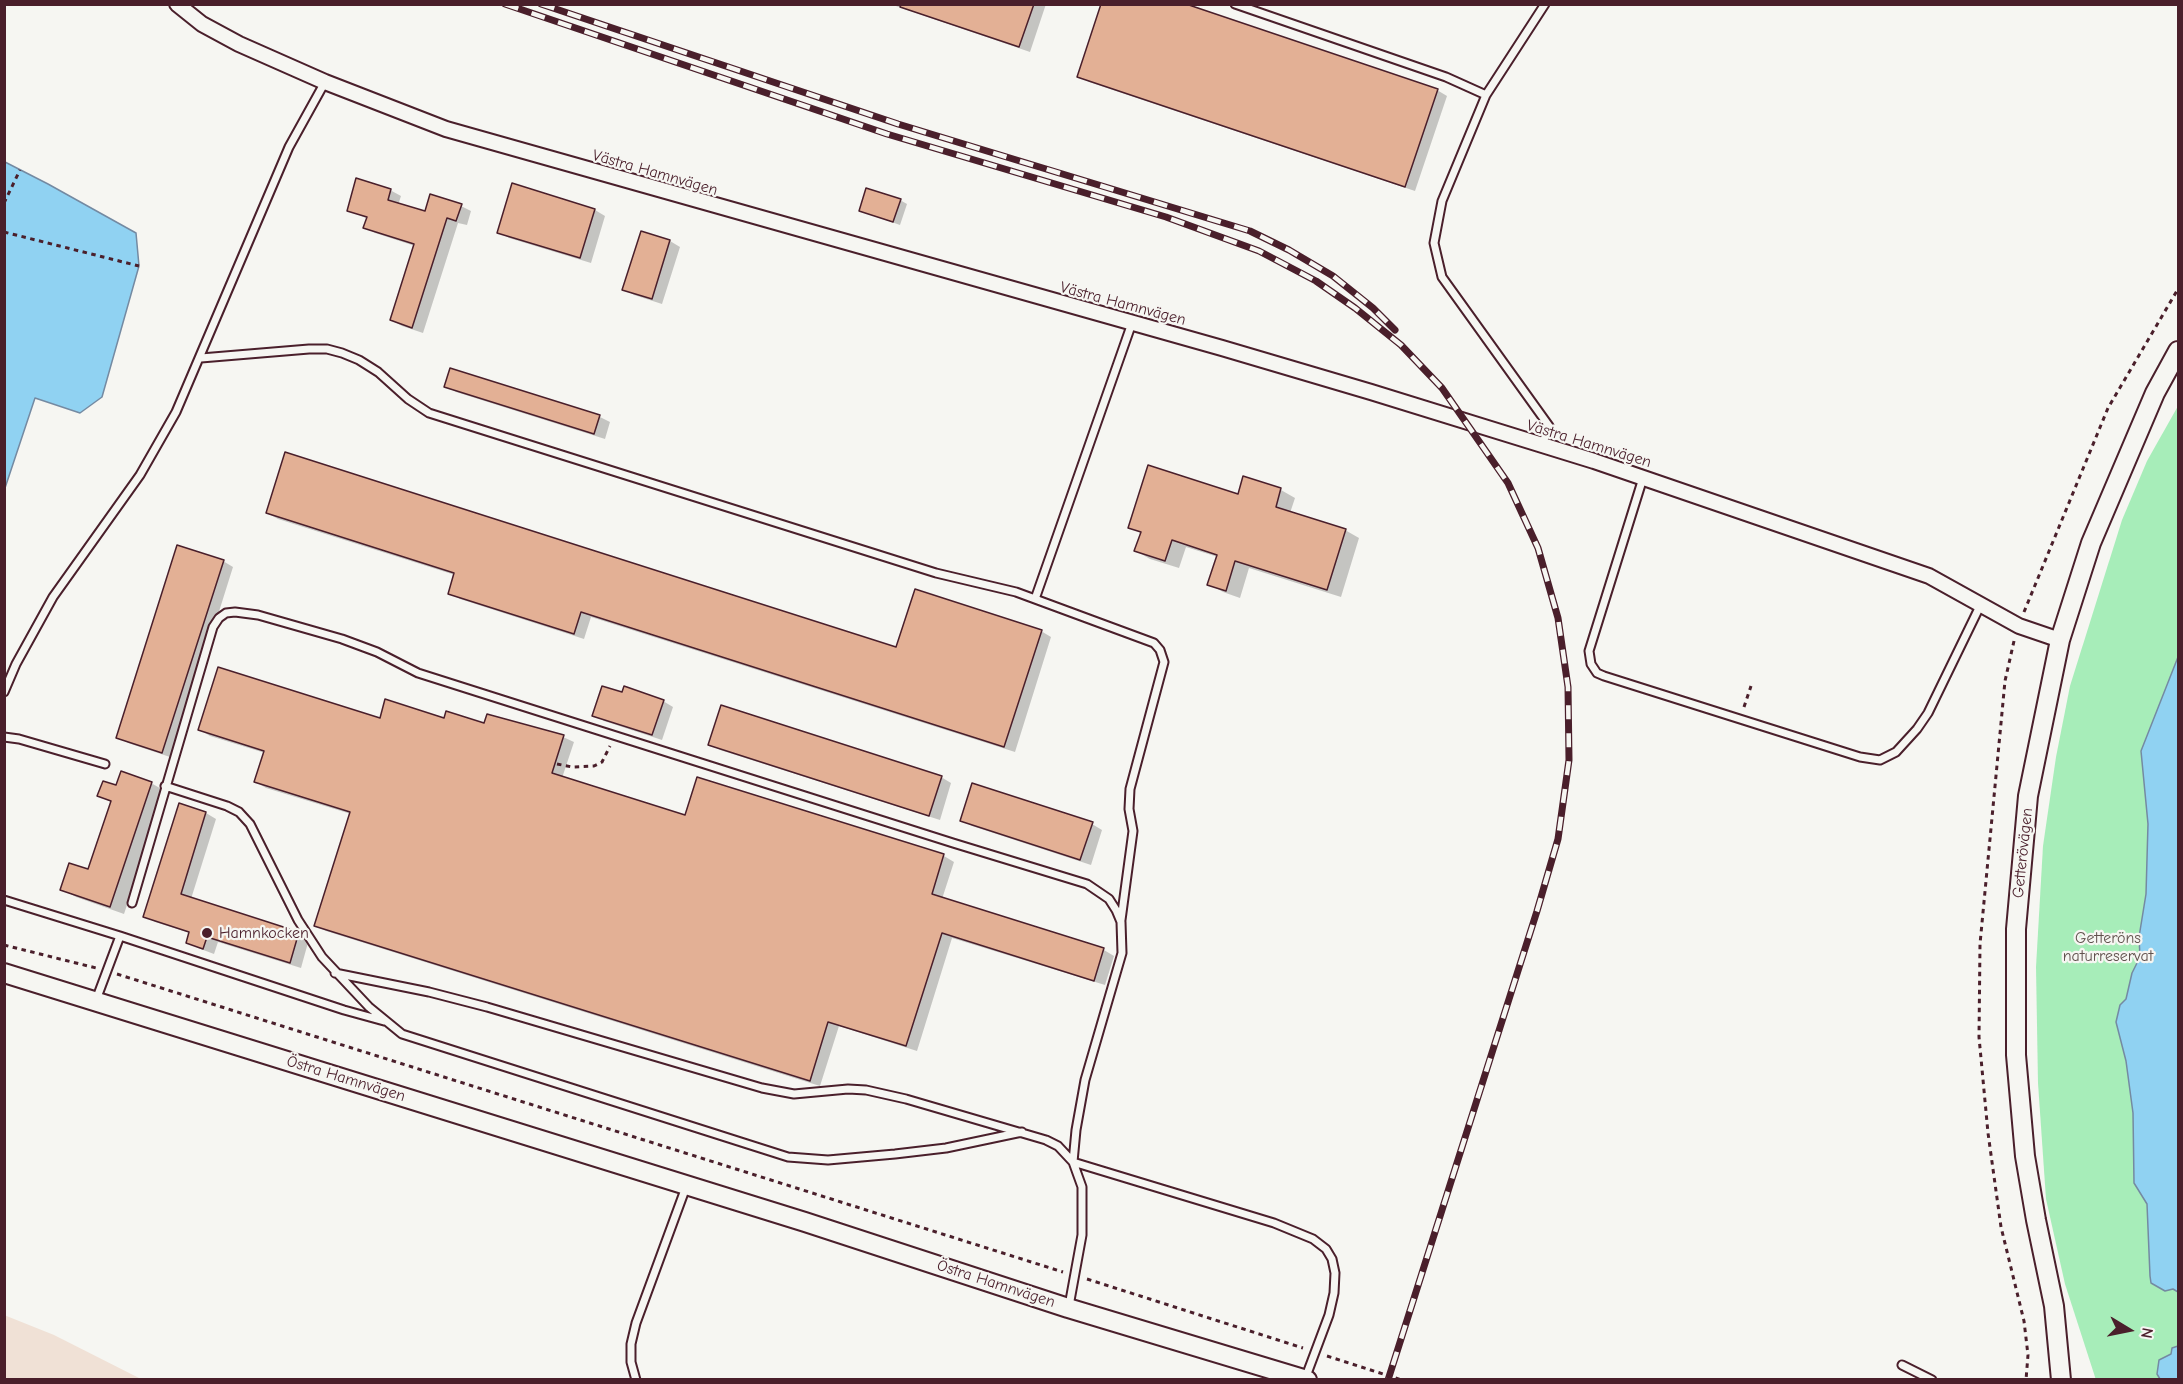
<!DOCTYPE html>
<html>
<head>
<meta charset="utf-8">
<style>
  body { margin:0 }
  #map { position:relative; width:2183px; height:1384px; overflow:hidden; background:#f6f6f2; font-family:"Comic Neue",sans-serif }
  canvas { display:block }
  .frame { position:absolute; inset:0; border:6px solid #4a1f2b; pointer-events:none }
  .north { position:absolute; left:2099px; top:1300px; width:60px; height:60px; -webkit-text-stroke:4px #f6f6f2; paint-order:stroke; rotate:100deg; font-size:16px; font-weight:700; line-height:24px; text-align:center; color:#4a1f2b }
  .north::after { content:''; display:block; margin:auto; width:21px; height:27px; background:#4a1f2b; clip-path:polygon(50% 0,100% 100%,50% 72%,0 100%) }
</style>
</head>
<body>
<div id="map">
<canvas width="2183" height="1384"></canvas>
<div class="frame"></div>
<div class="north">N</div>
</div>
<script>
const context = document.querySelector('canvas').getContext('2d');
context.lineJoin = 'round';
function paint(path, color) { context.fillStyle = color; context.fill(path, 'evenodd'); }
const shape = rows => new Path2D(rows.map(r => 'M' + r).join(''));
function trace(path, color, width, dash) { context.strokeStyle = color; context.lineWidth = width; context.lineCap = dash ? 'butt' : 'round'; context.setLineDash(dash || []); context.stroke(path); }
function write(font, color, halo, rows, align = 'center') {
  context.font = font + ' "Comic Neue",sans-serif'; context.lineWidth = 4.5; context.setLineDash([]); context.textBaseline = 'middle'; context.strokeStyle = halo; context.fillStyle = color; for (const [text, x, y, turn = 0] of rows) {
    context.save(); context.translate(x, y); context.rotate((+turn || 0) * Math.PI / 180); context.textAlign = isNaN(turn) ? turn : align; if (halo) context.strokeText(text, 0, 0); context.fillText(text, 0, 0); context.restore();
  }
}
paint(shape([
  [4,1315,54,1335,141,1379,5,1379]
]), '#f0e1d6');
paint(shape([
  [2178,406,2178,1379,2096,1380,2065,1284,2046,1199,2038,1083,2036,967,2043,846,2056,757,2070,686,2122,520,2147,461]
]), '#a7edb9');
const water = shape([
  [5,162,48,184,136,233,139,266,102,397,80,413,35,398,5,488,5,162],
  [2178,657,2178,1292,2173,1289,2165,1291,2151,1283,2150,1276,2147,1204,2134,1183,2133,1113,2126,1061,2116,1022,2120,1005,2126,999,2132,973,2140,957,2139,937,2146,894,2148,824,2141,751,2178,657],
  [2178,1346,2178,1379,2160,1379,2157,1374,2159,1360,2171,1354,2172,1348,2178,1346]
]);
paint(water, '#90d2f2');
trace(water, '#748aa2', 1.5);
paint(shape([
  [890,4,1046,4,1030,52],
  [1079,76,1437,90,1447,96,1415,191,1089,82],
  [513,185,595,210,605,216,591,263,509,238,499,232],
  [390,190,401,196,398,205,426,213,461,206,471,211,467,225,458,223,423,333,402,326,391,320,415,246,375,233,365,227,368,219,348,210],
  [900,200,907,204,900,225,860,211],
  [670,241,680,247,662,304,634,295,624,289],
  [451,369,600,417,610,422,605,439,456,392,446,386],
  [1244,478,1281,490,1295,498,1290,513,1345,530,1359,538,1341,597,1249,568,1240,598,1223,592,1209,584,1218,557,1186,547,1179,568,1150,559,1136,551,1142,534,1130,527,1239,496],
  [267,513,897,649,1041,631,1051,637,1015,752,591,617,584,639,460,599,449,593,455,575,278,519],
  [223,561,233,567,173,758,128,743,118,737],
  [623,694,663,701,673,707,662,740,604,721,594,715],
  [381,719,445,720,563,737,574,742,562,778,686,817,698,779,944,856,954,862,942,899,1104,950,1114,956,1105,985,952,938,917,1051,839,1026,820,1086,326,931,316,926,351,814,266,788,256,782,265,753,210,736,200,730],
  [710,744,941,777,951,783,940,820,720,750],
  [151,783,165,791,124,914,76,897,62,889,89,871,112,803,99,795,117,787],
  [180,805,206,813,216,819,191,899,298,933,309,939,301,968,218,942,214,954,198,948,188,942,190,933,155,922,145,916],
  [962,820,1092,824,1102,830,1091,865,972,826]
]), '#0003');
const building = shape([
  [901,4,1034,4,1019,47,900,7,901,4],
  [1101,4,1186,4,1438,89,1405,187,1077,77,1101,4],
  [356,178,391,189,388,200,425,211,430,194,462,204,456,221,447,218,412,328,390,320,414,244,363,228,367,217,347,211,356,178],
  [512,183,595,209,580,258,497,233,512,183],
  [866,188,901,199,893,222,859,211,866,188],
  [641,231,670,240,652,299,622,290,641,231],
  [450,368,600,415,594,434,444,387,450,368],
  [285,452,896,647,915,589,1042,630,1004,747,581,612,574,634,448,594,454,573,266,513,285,452],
  [1148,465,1238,494,1243,476,1281,488,1276,507,1346,529,1327,590,1235,561,1226,591,1207,585,1217,555,1172,540,1165,561,1134,551,1141,532,1128,528,1148,465],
  [177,545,224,560,162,753,116,738,177,545],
  [218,667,380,718,385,699,444,718,446,711,484,723,487,714,564,735,552,773,685,815,697,777,944,854,932,894,1104,948,1094,981,942,933,906,1046,828,1022,810,1081,314,926,350,812,254,782,264,751,198,730,218,667],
  [602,686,622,692,624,686,664,700,652,735,592,716,602,686],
  [721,705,942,776,929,816,708,745,721,705],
  [121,771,152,782,110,907,60,890,69,863,88,869,111,801,97,796,103,781,116,785,121,771],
  [972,783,1093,822,1080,860,960,821,972,783],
  [179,803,206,812,181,894,299,932,290,963,207,937,203,949,186,943,189,932,143,917,179,803]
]);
paint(building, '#e3b095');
trace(building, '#4a1f2b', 1.5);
const service = shape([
  [1235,4,1446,77,1486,95],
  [201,358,309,349,327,349,342,353,359,360,378,372,408,399,429,413,936,573,1016,592,1154,643,1160,650,1164,662,1130,789,1129,809,1133,831,1121,920],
  [1542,445,1549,426,1442,277,1434,243,1442,201,1486,95,1545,4],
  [1643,478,1589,651,1591,664,1597,673,1604,676,1860,757,1880,760,1896,752,1917,729,1928,713,1981,604],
  [1035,599,1132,323],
  [4,692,16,664,53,597,140,475,176,412,289,147,325,82],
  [4,737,19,739,105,764],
  [165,786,227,806,239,812,250,824,298,920,322,957,369,1007,402,1034,788,1157,828,1160,895,1154,946,1148,1022,1132],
  [4,900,120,936],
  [132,903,213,627,219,618,226,613,235,612,258,615,342,639,377,652,418,673,953,843,1087,884,1109,899,1116,910,1121,922,1122,953,1085,1080,1076,1130,1073,1162,1274,1223,1313,1239,1326,1249,1332,1259,1335,1273,1334,1293,1329,1315,1305,1379],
  [335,973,429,992,487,1007,762,1088,794,1094,848,1089,866,1090,906,1099,1046,1140,1058,1146,1073,1162,1082,1187,1082,1235,1069,1306],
  [96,1000,120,936,344,1010,384,1021],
  [1902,1365,1932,1380],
  [636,1380,631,1362,631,1344,636,1323,686,1187]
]);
const minor = shape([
  [177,4,202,24,239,44,325,82,446,129,1222,348,1371,392,1594,461,1929,576,2019,626,2060,640]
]);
const tertiary = shape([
  [4,973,805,1222,1068,1308,1307,1380],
  [2061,1380,2054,1306,2036,1220,2025,1156,2016,1055,2016,929,2028,796,2060,640,2091,543,2155,393,2178,351]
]);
trace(service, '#4a1f2b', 11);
trace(minor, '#4a1f2b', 18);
trace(tertiary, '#4a1f2b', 22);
trace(shape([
  [4,203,20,170],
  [4,232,139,266],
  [2024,612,2108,408,2178,289],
  [2014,641,2005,681,1980,944,1979,1037,1988,1133,2001,1227,2024,1321,2028,1355,2026,1380],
  [1744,707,1751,686],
  [557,764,572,767,594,766,602,762,610,746],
  [4,945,96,968],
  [117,974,1063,1272],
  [1087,1279,1303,1348],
  [1327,1356,1402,1380]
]), '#4a1f2b', 3, [4.5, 4.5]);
trace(service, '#f6f6f2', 7);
trace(minor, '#f6f6f2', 14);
trace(tertiary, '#f6f6f2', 18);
const rail = shape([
  [505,4,887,134,1166,217,1259,251,1316,281,1355,308,1401,345,1442,388,1508,483,1538,548,1558,618,1568,687,1569,760,1558,839,1537,911,1388,1380],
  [541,4,898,124,1250,231,1289,250,1333,276,1373,308,1395,330]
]);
trace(rail, '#4a1f2b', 7);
trace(rail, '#f6f6f2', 4.5, [14]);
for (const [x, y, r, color] of [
  [207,933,6,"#4a1f2b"]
]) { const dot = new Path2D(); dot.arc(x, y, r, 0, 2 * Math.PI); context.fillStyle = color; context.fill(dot); trace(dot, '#f6f6f2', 2); }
write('16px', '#4a1f2b', '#f6f6f2', [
  ["Västra Hamnvägen",655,173,16],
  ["Västra Hamnvägen",1123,304,15],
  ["Västra Hamnvägen",1589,444,17],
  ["Getterövägen",2023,853,-84],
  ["Östra Hamnvägen",346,1079,17],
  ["Östra Hamnvägen",996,1284,18]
]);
write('16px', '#4a1f2b', '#f6f6f2', [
  ["Hamnkocken",219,933]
], 'left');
write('16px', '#61524e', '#f6f6f2', [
  ["Getteröns",2108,938],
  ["naturreservat",2108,956]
]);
</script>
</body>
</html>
